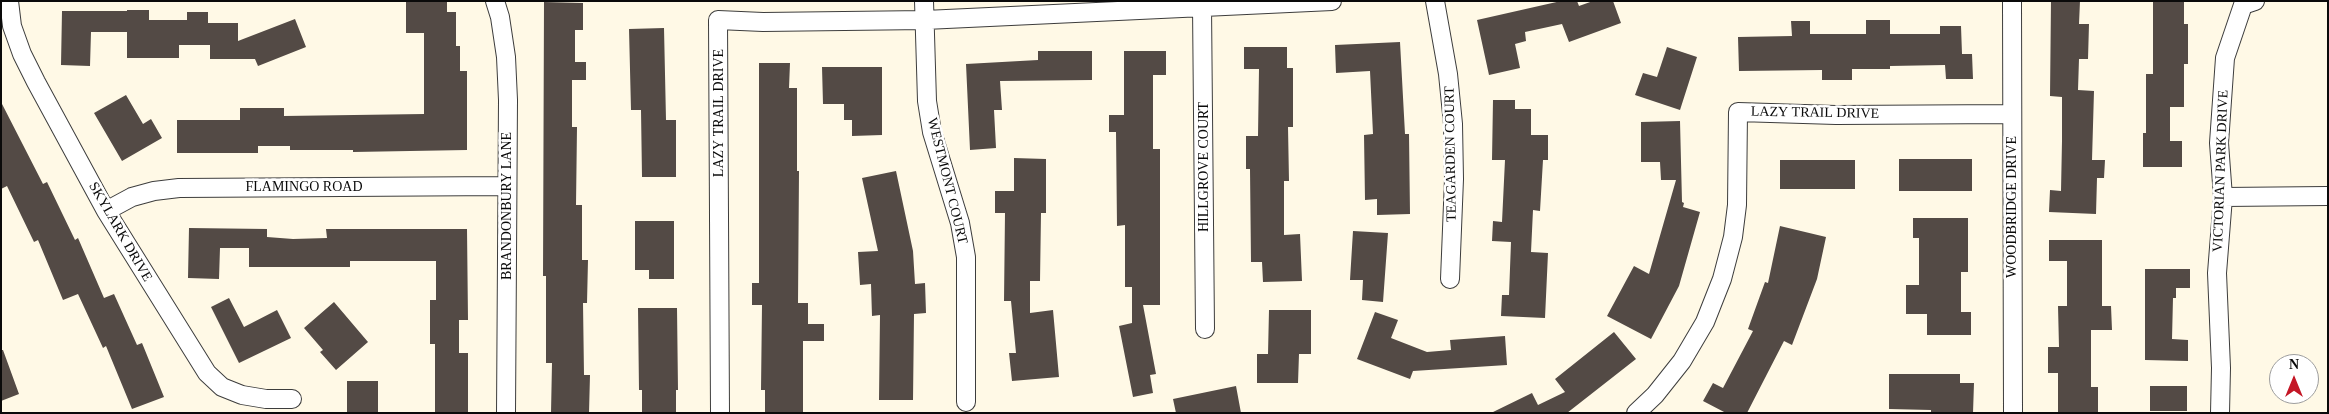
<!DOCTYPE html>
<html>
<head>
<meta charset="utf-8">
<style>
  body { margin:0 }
  #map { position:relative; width:2329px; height:414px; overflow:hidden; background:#fff9e6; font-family:"Times New Roman",serif }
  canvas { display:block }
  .frame { position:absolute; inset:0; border:2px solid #0a0a0a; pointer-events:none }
  .north { position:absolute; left:2269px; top:354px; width:50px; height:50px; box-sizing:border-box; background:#fff; border:1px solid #9d9d9d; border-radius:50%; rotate:0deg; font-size:14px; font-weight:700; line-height:20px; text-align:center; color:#0a0a0a }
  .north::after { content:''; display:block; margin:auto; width:18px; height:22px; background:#c41726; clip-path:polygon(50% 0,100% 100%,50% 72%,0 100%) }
</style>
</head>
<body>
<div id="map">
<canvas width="2329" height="414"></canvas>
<div class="frame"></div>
<div class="north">N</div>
</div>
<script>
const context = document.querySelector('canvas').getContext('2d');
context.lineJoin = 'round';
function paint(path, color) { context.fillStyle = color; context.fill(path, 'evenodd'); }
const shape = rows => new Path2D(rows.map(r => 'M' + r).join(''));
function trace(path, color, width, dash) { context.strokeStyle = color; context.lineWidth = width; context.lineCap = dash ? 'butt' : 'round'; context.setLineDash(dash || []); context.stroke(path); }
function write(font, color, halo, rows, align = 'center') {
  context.font = font + ' "Times New Roman",serif'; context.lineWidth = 5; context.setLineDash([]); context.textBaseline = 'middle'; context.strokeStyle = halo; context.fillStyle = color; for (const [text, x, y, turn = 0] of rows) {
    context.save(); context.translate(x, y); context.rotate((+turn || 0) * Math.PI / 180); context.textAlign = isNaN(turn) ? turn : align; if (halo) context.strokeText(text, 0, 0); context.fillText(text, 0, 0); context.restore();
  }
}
paint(shape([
  [406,1,447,1,447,12,456,12,456,46,460,46,460,71,467,71,467,150,353,152,353,150,290,150,290,146,258,146,258,153,177,153,177,120,240,120,240,108,284,108,284,116,424,114,424,33,406,33],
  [1561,1,1577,1,1579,6,1593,1,1613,1,1621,23,1569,42,1562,24,1525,32,1526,41,1515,44,1520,68,1489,75,1477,20],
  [2051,1,2080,1,2079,24,2089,24,2088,59,2079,59,2078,90,2094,91,2092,160,2105,160,2104,178,2097,178,2096,214,2049,212,2050,190,2061,191,2062,141,2062,97,2050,96],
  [2153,1,2184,1,2184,24,2188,24,2188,64,2184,64,2184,107,2170,107,2170,141,2182,141,2182,167,2143,167,2143,133,2146,133,2146,74,2153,74],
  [544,2,583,3,583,30,575,30,575,62,586,62,586,80,572,80,572,127,577,127,576,205,582,205,582,260,588,260,587,303,583,303,584,375,590,375,589,413,551,413,552,363,546,363,546,276,543,276],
  [127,10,149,10,149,20,187,20,187,12,208,12,208,23,238,23,238,41,295,19,306,47,258,66,255,59,210,59,210,45,179,45,179,58,127,58,127,32,91,32,90,66,61,65,62,11,127,11],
  [1866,20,1890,20,1890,34,1940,34,1940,26,1961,26,1962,54,1972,54,1973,79,1946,79,1945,65,1890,66,1890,69,1852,69,1852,80,1822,80,1822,70,1739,71,1738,37,1792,36,1791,21,1810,21,1810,34,1866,34],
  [664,28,666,120,676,120,676,177,642,177,641,110,631,110,629,29],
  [1400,42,1405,134,1409,134,1410,214,1377,215,1377,199,1365,200,1364,135,1373,134,1370,71,1336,73,1335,45],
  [1244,47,1287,47,1287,68,1293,68,1293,127,1288,127,1289,181,1284,181,1284,235,1300,234,1302,281,1263,282,1262,262,1251,262,1250,169,1246,169,1246,136,1258,136,1259,69,1244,69],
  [1667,47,1697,57,1680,110,1635,95,1643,73,1657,77],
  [1038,51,1092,51,1092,80,1000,81,1002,110,994,110,996,148,970,150,966,64,1038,60],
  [1124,51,1166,51,1166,75,1153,75,1153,149,1160,149,1160,305,1143,305,1156,374,1150,375,1153,393,1133,397,1119,326,1132,323,1132,287,1125,287,1125,225,1117,226,1116,132,1109,132,1109,115,1124,115],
  [759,63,790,63,789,88,797,88,797,171,799,171,798,303,808,303,808,324,824,324,824,341,803,341,803,413,765,413,765,390,761,390,762,305,752,305,752,283,759,283],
  [822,67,882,67,882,135,852,136,852,120,844,120,844,104,823,104],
  [126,95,143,124,151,119,162,138,122,161,94,113],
  [1493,100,1515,100,1515,109,1531,109,1531,135,1548,135,1548,160,1543,160,1540,211,1533,210,1531,252,1548,253,1545,318,1501,316,1502,295,1509,295,1511,242,1492,241,1493,221,1502,222,1505,160,1492,160],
  [1,102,43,184,47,182,75,240,78,238,104,298,114,294,137,345,142,343,164,397,132,409,106,346,103,348,78,294,63,300,38,240,34,242,7,186,1,189],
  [1680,121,1682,202,1684,203,1683,207,1700,212,1679,286,1651,339,1607,316,1634,266,1649,274,1676,180,1661,180,1660,162,1641,162,1641,122],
  [1014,158,1046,159,1046,213,1041,213,1040,281,1030,281,1030,313,1053,310,1059,377,1012,381,1009,353,1016,353,1011,301,1004,301,1005,213,995,213,995,191,1014,191],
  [1899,159,1972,159,1972,191,1899,191],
  [1780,160,1855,160,1855,189,1780,189],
  [896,171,913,251,915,284,925,283,926,313,914,314,913,400,879,400,880,315,872,316,871,284,860,285,858,252,878,251,862,178],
  [1913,218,1968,218,1968,272,1961,272,1961,312,1971,312,1971,335,1927,335,1927,314,1906,314,1906,285,1919,285,1919,238,1913,238],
  [635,221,674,221,674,279,649,279,649,270,635,270],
  [1780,226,1826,237,1817,279,1792,345,1784,341,1747,413,1726,413,1703,401,1713,383,1723,388,1753,331,1748,329,1765,282,1768,283],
  [189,228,267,229,267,237,293,239,327,238,326,229,467,229,468,320,459,320,459,353,468,353,468,413,435,413,435,344,430,344,430,300,436,300,436,261,350,261,350,267,249,267,249,248,220,248,219,279,188,278],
  [1353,231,1388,233,1383,302,1362,300,1363,280,1350,280],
  [2049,240,2102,240,2102,306,2111,306,2112,330,2091,330,2091,387,2098,387,2098,413,2058,413,2058,373,2048,373,2048,347,2059,347,2058,306,2067,306,2067,261,2049,261],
  [2145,269,2190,269,2190,288,2176,288,2176,298,2173,298,2172,339,2188,340,2188,361,2145,360],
  [229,298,244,327,277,310,291,338,239,363,211,307],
  [334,302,368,342,336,370,320,352,323,350,304,328],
  [638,308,677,308,678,390,676,390,676,413,642,413,642,390,639,390],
  [1269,310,1311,310,1311,354,1299,354,1298,383,1257,383,1257,354,1268,354],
  [1375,312,1398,320,1391,338,1427,352,1451,350,1450,340,1505,336,1507,365,1413,371,1410,379,1357,359],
  [1614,332,1636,359,1567,413,1491,413,1532,393,1538,405,1565,392,1555,379],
  [1,350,3,350,19,394,1,401],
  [1889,374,1960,374,1960,383,1974,383,1973,413,1931,413,1931,410,1889,409],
  [347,381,378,381,378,413,347,413],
  [1236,386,1241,413,1176,413,1173,399],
  [2150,386,2187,386,2187,411,2150,411]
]), '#534a45');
const minor = shape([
  [9,1,12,26,22,54,36,82,106,211,207,373,222,387,242,395,266,399,292,399],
  [495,1,500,17,506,57,508,100,506,413],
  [924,1,927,101,932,132,960,223,966,257,966,402],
  [1435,1,1448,74,1453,124,1454,179,1450,279],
  [2012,1,2013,413],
  [1202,6,1205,329],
  [2223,197,2328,196],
  [106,211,132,197,154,191,179,188,506,186],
  [720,413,718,20,763,22,925,20,1332,1],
  [1636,413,1655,395,1682,361,1705,322,1722,279,1733,237,1737,205,1738,112,1836,115,2011,114],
  [2220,413,2221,368,2217,273,2223,197,2219,143,2225,58,2243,5,2255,1]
]);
trace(minor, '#3d3d3d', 20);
trace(minor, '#fff', 18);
write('14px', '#0a0a0a', '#fff', [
  ["LAZY TRAIL DRIVE",719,113,-90],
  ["LAZY TRAIL DRIVE",1815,113,1],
  ["TEAGARDEN COURT",1451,154,-91],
  ["HILLGROVE COURT",1204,167,-90],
  ["VICTORIAN PARK DRIVE",2221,171,-88],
  ["WESTMONT COURT",947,181,76],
  ["FLAMINGO ROAD",304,187],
  ["BRANDONBURY LANE",507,206,-90],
  ["WOODBRIDGE DRIVE",2012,207,-90],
  ["SKYLARK DRIVE",120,232,60]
]);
</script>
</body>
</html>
